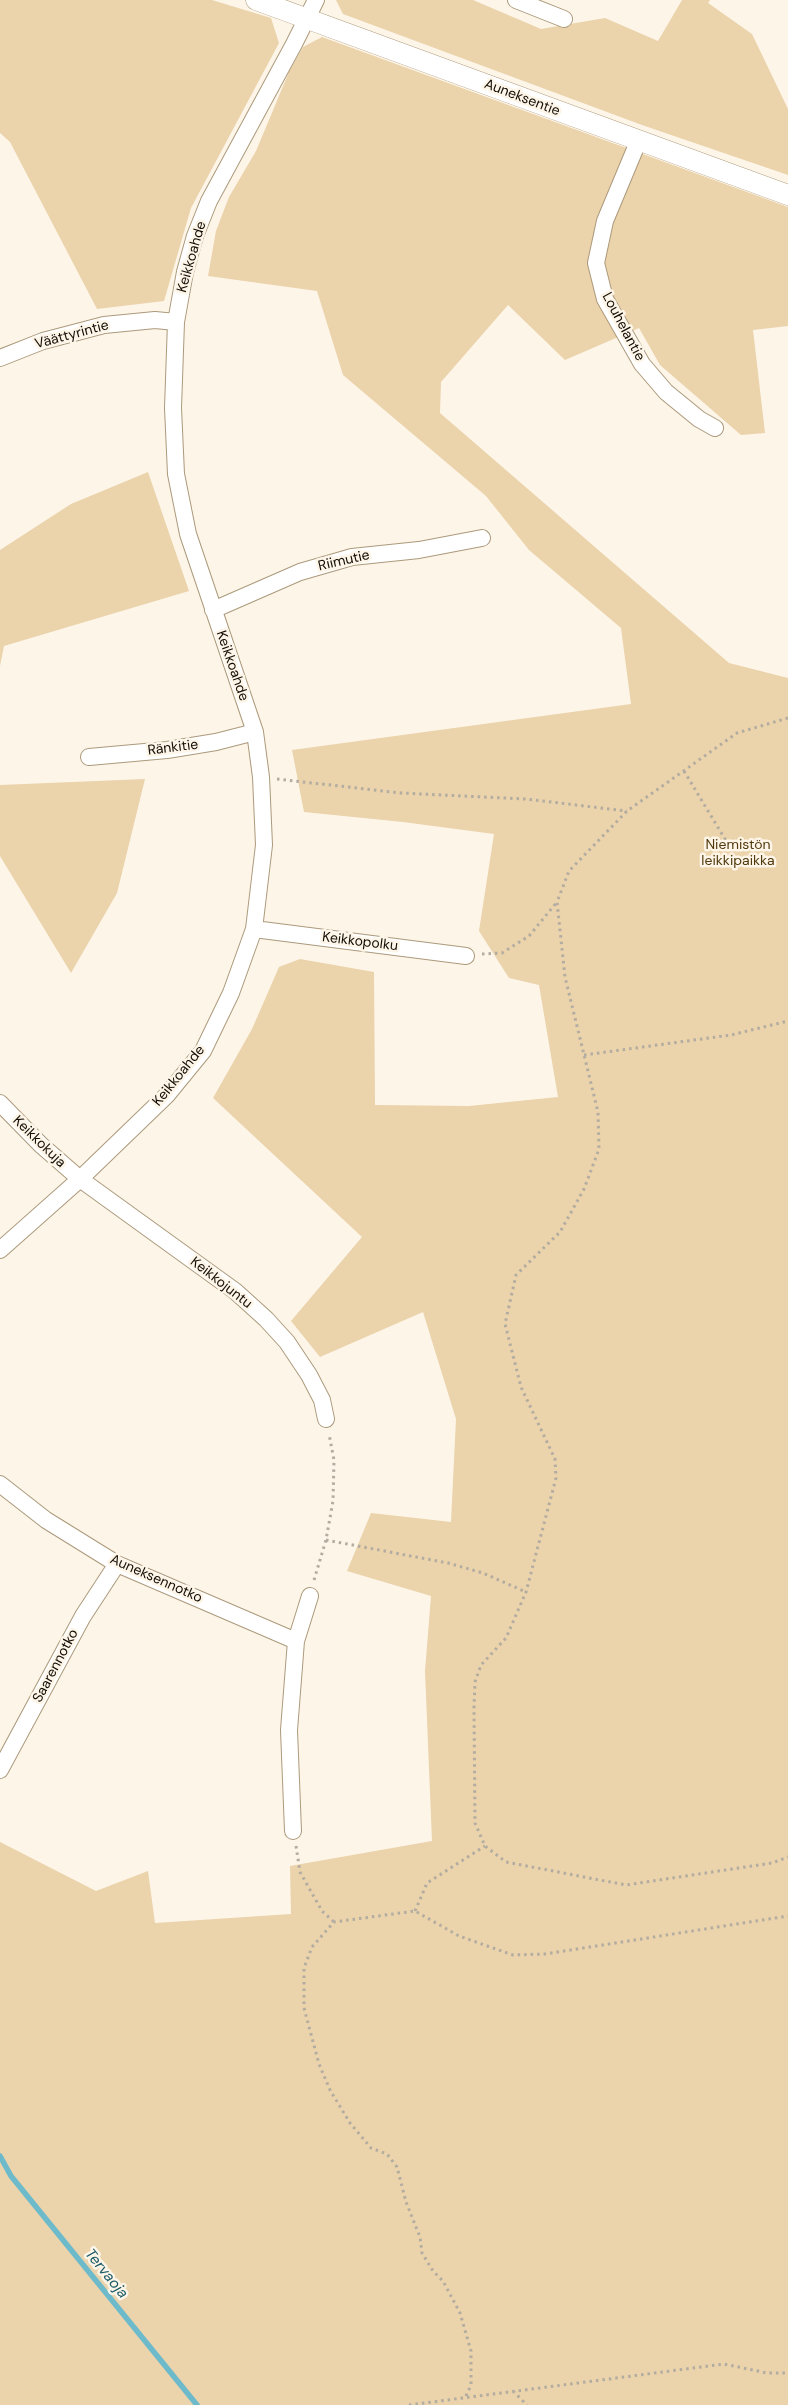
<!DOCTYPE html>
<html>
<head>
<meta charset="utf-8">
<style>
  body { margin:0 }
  canvas { display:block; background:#fdf5e8 }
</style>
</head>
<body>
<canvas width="788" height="2405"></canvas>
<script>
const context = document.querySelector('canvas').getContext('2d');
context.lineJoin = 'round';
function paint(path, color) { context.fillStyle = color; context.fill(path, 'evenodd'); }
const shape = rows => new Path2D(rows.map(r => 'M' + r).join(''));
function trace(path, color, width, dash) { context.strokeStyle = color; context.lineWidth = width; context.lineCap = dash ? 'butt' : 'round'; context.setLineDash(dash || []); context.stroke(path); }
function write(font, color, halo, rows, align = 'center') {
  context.font = font + ' "DM Sans",sans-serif'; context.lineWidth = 5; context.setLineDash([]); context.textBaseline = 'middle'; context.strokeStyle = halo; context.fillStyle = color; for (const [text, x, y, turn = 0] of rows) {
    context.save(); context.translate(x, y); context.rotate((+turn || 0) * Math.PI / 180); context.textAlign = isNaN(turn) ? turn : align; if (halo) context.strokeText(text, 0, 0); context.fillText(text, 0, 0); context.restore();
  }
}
paint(shape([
  [0,0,212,0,271,18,279,43,191,208,164,301,97,309,10,142,0,133],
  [336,0,473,0,541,29,605,18,658,41,682,0,710,0,708,3,752,34,788,109,788,175,642,125,343,14],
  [322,37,788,207,788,326,753,330,765,433,741,435,660,365,639,328,565,360,508,305,441,382,440,413,729,663,788,678,788,2405,0,2405,0,1842,96,1891,148,1871,155,1923,291,1914,290,1866,432,1841,425,1671,431,1596,347,1571,371,1513,451,1522,456,1419,423,1312,320,1357,291,1321,362,1237,213,1098,252,1029,279,967,300,959,374,972,375,1105,469,1106,558,1097,539,985,509,978,479,931,494,834,403,822,304,812,292,750,631,704,621,628,529,550,486,496,343,375,317,291,208,276,216,231,229,197,256,151,289,72,303,47],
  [148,472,189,591,4,646,0,666,0,550,71,504],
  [145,779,117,893,71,973,0,856,0,785]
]), '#ebd3ab');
trace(shape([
  [0,2156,11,2176,197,2405]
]), '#6dbacb', 5.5);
const minor = shape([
  [516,0,564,19],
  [638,142,605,221,596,263,605,299,642,364,666,392,699,419,715,428],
  [0,358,43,341,104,325,155,320,176,322],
  [213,610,300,572,352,557,419,550,482,538],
  [89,757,167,750,216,742,255,732],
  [254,929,466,956],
  [0,1103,41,1145,80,1179,235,1291,266,1319,287,1342,309,1375,322,1400,326,1419],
  [0,1250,80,1179,167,1095,203,1051,231,993,254,929,264,845,261,777,255,732,188,534,176,474,173,408,176,322,185,272,195,236,209,201,294,44,316,0],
  [0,1484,46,1520,117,1564,296,1641],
  [0,1770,83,1616,117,1564],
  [293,1831,289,1730,296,1641,310,1596]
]);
const tertiary = shape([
  [256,0,788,195]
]);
trace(minor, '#ac9a7c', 18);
trace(tertiary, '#ac9a7c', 21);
trace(shape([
  [788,718,737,733,627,811,569,871,557,902,565,977,598,1112,599,1149,584,1189,560,1232,516,1275,505,1324,521,1387,555,1459,556,1478,526,1592,506,1638,481,1665,475,1682,474,1708,475,1823,485,1846,506,1862,626,1885,772,1863,788,1857],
  [684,771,731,849],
  [277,779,401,793,525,799,627,811],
  [482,954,502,953,529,936,557,902],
  [584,1055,731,1035,788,1021],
  [326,1540,448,1563,483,1573,526,1592],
  [314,1580,326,1540,333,1501,334,1460,329,1434],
  [296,1846,300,1872,322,1911,334,1922],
  [415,1911,427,1883,485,1846],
  [513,2391,527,2405],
  [466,2396,471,2385,471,2351,460,2313,443,2281,433,2271,422,2253,420,2237,406,2202,397,2167,387,2154,371,2148,350,2123,330,2090,319,2064,304,2008,304,1968,312,1947,334,1922,415,1911,459,1936,513,1955,545,1954,788,1916],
  [409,2405,724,2364,767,2373,788,2373]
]), '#b3aca0', 3, [2.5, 4]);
trace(minor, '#fff', 16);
trace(tertiary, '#fff', 20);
write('14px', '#130c03', '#fdf5e8', [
  ["Auneksentie",522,98,21],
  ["Keikkoahde",192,257,-74],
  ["Louhelantie",623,327,62],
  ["Väättyrintie",72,335,-15],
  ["Riimutie",344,561,-13],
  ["Keikkoahde",232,666,71],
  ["Ränkitie",173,748,-7],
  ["Keikkopolku",360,942,7],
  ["Keikkoahde",179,1076,-51],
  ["Keikkokuja",39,1142,44],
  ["Keikkojuntu",221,1283,38],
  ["Auneksennotko",156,1579,24],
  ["Saarennotko",56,1666,-62]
]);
write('14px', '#50390d', '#fdf5e8', [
  ["Niemistön",738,845],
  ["leikkipaikka",738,861]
]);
write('italic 15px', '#175864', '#fdf5e8', [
  ["Tervaoja",106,2274,51]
]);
</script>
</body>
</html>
